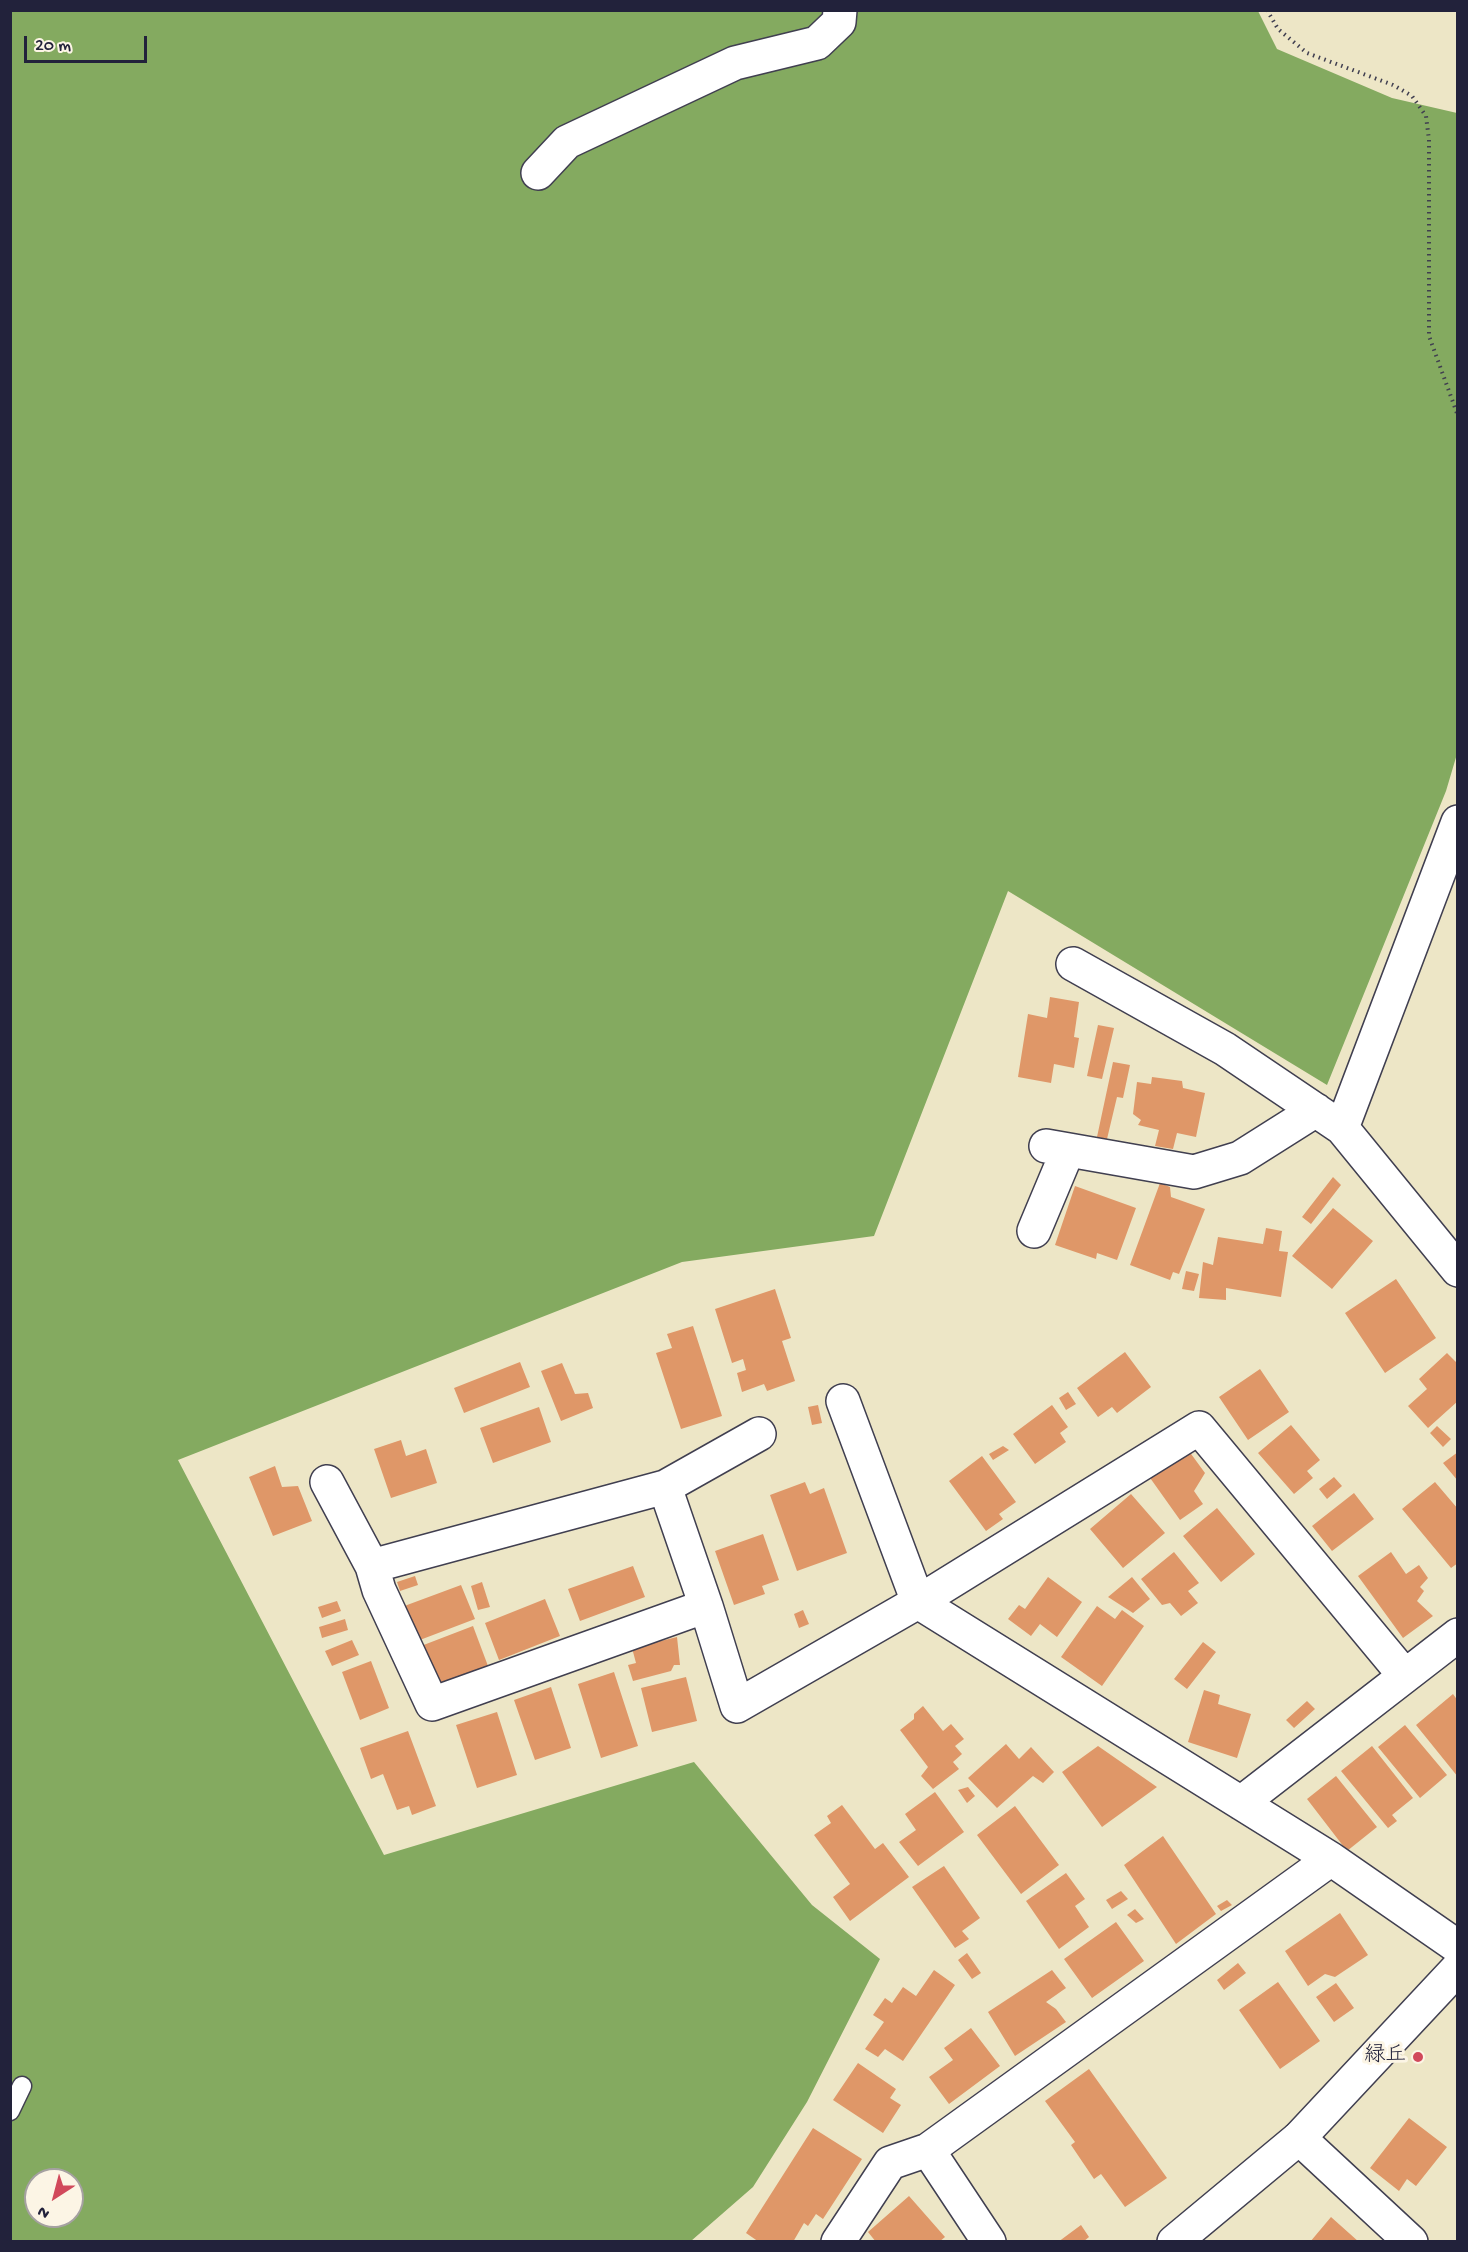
<!DOCTYPE html>
<html>
<head>
<meta charset="utf-8">
<style>
  body { margin:0 }
  #map { position:relative; width:1468px; height:2252px; overflow:hidden; background:#ede6c6; font-family:"Gochi Hand",sans-serif }
  canvas { display:block }
  .frame { position:absolute; inset:0; border:12px solid #22223b; pointer-events:none }
  .north { position:absolute; left:24px; top:2168px; width:60px; height:60px; box-sizing:border-box; background:#fcf5e5; border:2px solid #a5a1a1; border-radius:50%; rotate:216deg; font-size:16px; font-weight:700; line-height:24px; text-align:center; color:#22223b }
  .north::after { content:''; display:block; margin:auto; width:21px; height:27px; background:#d1495b; clip-path:polygon(50% 0,100% 100%,50% 72%,0 100%) }
  .scale { position:absolute; left:24px; top:36px; width:123px; height:27px; box-sizing:border-box; border:3px solid #22223b; border-top:0; padding-left:8px; font-size:18px; line-height:21px; white-space:nowrap; color:#22223b; -webkit-text-stroke:4px #fcf5e5; paint-order:stroke }
</style>
</head>
<body>
<div id="map">
<canvas width="1468" height="2252"></canvas>
<div class="frame"></div>
<div class="north">N</div>
<div class="scale">20 m</div>
</div>
<script>
const context = document.querySelector('canvas').getContext('2d');
context.lineJoin = 'round';
function paint(path, color) { context.fillStyle = color; context.fill(path, 'evenodd'); }
const shape = rows => new Path2D(rows.map(r => 'M' + r).join(''));
function trace(path, color, width, dash) { context.strokeStyle = color; context.lineWidth = width; context.lineCap = dash ? 'butt' : 'round'; context.setLineDash(dash || []); context.stroke(path); }
function write(font, color, halo, rows, align = 'center') {
  context.font = font + ' "Gochi Hand","Klee One",sans-serif'; context.lineWidth = 6; context.setLineDash([]); context.textBaseline = 'middle'; context.strokeStyle = halo; context.fillStyle = color; for (const [text, x, y, turn = 0] of rows) {
    context.save(); context.translate(x, y); context.rotate((+turn || 0) * Math.PI / 180); context.textAlign = isNaN(turn) ? turn : align; if (halo) context.strokeText(text, 0, 0); context.fillText(text, 0, 0); context.restore();
  }
}
paint(shape([
  [11,11,1258,11,1277,49,1392,98,1457,113,1457,754,1446,791,1327,1085,1008,891,874,1236,682,1262,178,1460,384,1855,694,1762,812,1905,880,1959,807,2102,753,2187,691,2241,11,2242],
  [36,2180,72,2180,72,2216,36,2216]
]), '#84aa60');
paint(shape([
  [1050,997,1079,1002,1074,1037,1079,1038,1074,1068,1054,1064,1051,1083,1018,1077,1028,1014,1047,1018],
  [1098,1025,1114,1028,1102,1079,1087,1076],
  [1113,1062,1130,1065,1123,1098,1117,1097,1107,1139,1097,1137],
  [1152,1077,1182,1081,1183,1088,1205,1093,1196,1137,1177,1133,1173,1149,1155,1146,1159,1130,1138,1125,1141,1120,1133,1114,1137,1082,1151,1084],
  [1333,1177,1341,1185,1311,1224,1302,1217],
  [1160,1183,1170,1187,1171,1197,1205,1209,1179,1274,1173,1272,1170,1280,1130,1265],
  [1075,1186,1136,1208,1117,1260,1097,1253,1096,1259,1055,1245],
  [1333,1208,1373,1241,1332,1289,1292,1256],
  [1266,1228,1282,1231,1279,1251,1288,1252,1281,1297,1226,1288,1226,1300,1199,1298,1203,1262,1213,1265,1218,1237,1263,1244],
  [1186,1271,1199,1274,1194,1291,1182,1289],
  [1396,1279,1436,1338,1385,1373,1345,1313],
  [775,1289,791,1338,782,1341,795,1381,767,1391,764,1384,742,1392,737,1373,746,1370,743,1359,732,1363,715,1309],
  [693,1326,722,1416,681,1429,656,1353,672,1348,667,1334],
  [1125,1352,1151,1387,1117,1413,1112,1407,1098,1417,1077,1388],
  [1447,1353,1458,1364,1458,1401,1428,1428,1408,1406,1427,1389,1419,1379],
  [520,1362,530,1387,464,1413,454,1388],
  [562,1363,575,1394,588,1393,593,1408,561,1421,541,1371],
  [1260,1369,1289,1412,1248,1440,1219,1397],
  [1068,1392,1076,1404,1066,1410,1059,1398],
  [818,1405,822,1423,812,1425,808,1407],
  [1052,1405,1068,1427,1060,1433,1066,1442,1035,1464,1013,1434],
  [539,1407,551,1442,493,1463,480,1428],
  [1291,1425,1320,1460,1307,1471,1313,1478,1294,1494,1258,1453],
  [1437,1426,1451,1439,1443,1447,1430,1433],
  [401,1440,406,1456,426,1449,437,1483,391,1498,374,1449],
  [1003,1446,1009,1450,993,1460,989,1454],
  [1186,1447,1205,1473,1194,1491,1203,1504,1180,1520,1148,1475],
  [1458,1452,1458,1481,1443,1463],
  [982,1456,1016,1502,999,1514,1003,1519,986,1531,949,1481],
  [275,1466,282,1487,298,1486,312,1521,273,1536,249,1477],
  [1334,1477,1342,1486,1327,1499,1319,1489],
  [805,1482,810,1494,824,1488,847,1553,797,1571,770,1495],
  [1435,1482,1458,1509,1458,1563,1451,1568,1402,1509],
  [1354,1493,1374,1519,1332,1551,1312,1526],
  [1131,1494,1165,1533,1123,1568,1090,1529],
  [1217,1508,1255,1554,1221,1582,1183,1536],
  [763,1534,779,1580,762,1586,765,1594,734,1605,715,1551],
  [1174,1552,1199,1583,1188,1591,1198,1603,1181,1616,1170,1603,1162,1605,1141,1579],
  [1391,1552,1406,1574,1419,1565,1428,1578,1420,1587,1424,1591,1417,1601,1433,1616,1403,1638,1358,1576],
  [633,1566,645,1597,580,1621,568,1589],
  [415,1576,418,1585,400,1591,397,1582],
  [1048,1577,1082,1602,1057,1637,1040,1624,1031,1636,1008,1619,1019,1605,1025,1609],
  [1132,1577,1150,1599,1133,1613,1108,1597],
  [482,1582,490,1607,478,1610,471,1586],
  [461,1585,475,1619,412,1643,399,1608],
  [545,1599,560,1636,499,1660,485,1623],
  [337,1601,341,1611,322,1618,318,1607],
  [1097,1606,1115,1619,1122,1610,1144,1626,1102,1686,1061,1657],
  [803,1610,809,1624,799,1628,794,1614],
  [345,1619,348,1630,322,1638,319,1627],
  [473,1626,488,1666,437,1687,421,1646],
  [677,1637,680,1665,674,1665,671,1671,633,1681,628,1665,636,1663,632,1648],
  [352,1640,359,1655,332,1666,325,1651],
  [1203,1642,1216,1652,1187,1689,1174,1679],
  [371,1661,389,1708,360,1720,342,1672],
  [614,1672,638,1746,601,1758,578,1684],
  [686,1677,697,1721,652,1732,641,1688],
  [551,1687,571,1748,535,1760,514,1700],
  [1204,1690,1220,1695,1218,1704,1251,1714,1237,1758,1188,1742],
  [1453,1694,1458,1701,1458,1777,1416,1725],
  [1307,1701,1315,1709,1294,1728,1286,1720],
  [923,1706,943,1731,951,1724,964,1739,955,1746,962,1754,953,1762,959,1769,933,1789,921,1776,928,1767,900,1730,914,1719,914,1714],
  [497,1712,517,1775,477,1788,456,1725],
  [1405,1725,1447,1775,1420,1798,1378,1747],
  [408,1731,436,1806,412,1815,409,1806,397,1810,383,1774,371,1779,360,1748],
  [1006,1744,1019,1759,1031,1747,1054,1772,1043,1783,1033,1776,997,1808,968,1778],
  [1098,1746,1157,1787,1102,1827,1062,1772],
  [1372,1746,1413,1798,1392,1815,1397,1821,1388,1828,1341,1771],
  [1336,1776,1377,1827,1347,1851,1307,1799],
  [968,1787,975,1796,967,1803,958,1790],
  [935,1792,964,1832,918,1866,899,1842,916,1830,905,1814],
  [842,1805,875,1849,883,1843,909,1877,850,1921,833,1897,850,1884,814,1835,831,1823,827,1816],
  [1015,1806,1059,1865,1021,1894,977,1835],
  [1163,1836,1216,1914,1176,1944,1124,1865],
  [944,1866,980,1918,962,1931,969,1939,955,1948,912,1887],
  [1066,1873,1085,1899,1075,1906,1089,1927,1059,1949,1026,1901],
  [1121,1891,1128,1899,1112,1909,1106,1900],
  [1227,1900,1232,1905,1221,1911,1217,1906],
  [1135,1909,1144,1919,1136,1923,1127,1915],
  [1340,1913,1368,1955,1335,1977,1325,1974,1308,1986,1285,1951],
  [1116,1922,1144,1961,1092,1998,1064,1959],
  [967,1953,981,1973,972,1979,958,1960],
  [1238,1963,1246,1973,1224,1990,1217,1980],
  [934,1970,955,1985,903,2061,885,2049,878,2057,865,2049,884,2022,873,2015,885,1998,892,2003,903,1987,916,1996],
  [1052,1970,1066,1988,1046,2002,1056,2009,1066,2022,1015,2056,988,2012],
  [1278,1982,1320,2041,1280,2069,1239,2010],
  [1336,1983,1354,2008,1334,2022,1316,1997],
  [971,2028,1000,2066,949,2104,929,2077,953,2060,944,2048],
  [858,2063,896,2089,890,2098,901,2105,883,2133,833,2100],
  [1089,2069,1167,2178,1125,2207,1101,2174,1094,2179,1071,2145,1075,2142,1045,2101],
  [1409,2118,1447,2147,1416,2186,1407,2179,1399,2191,1370,2168],
  [813,2128,862,2159,823,2219,816,2214,808,2226,804,2223,793,2242,759,2242,746,2233],
  [909,2196,945,2237,939,2242,876,2242,868,2232],
  [1331,2217,1359,2242,1310,2242],
  [1081,2225,1089,2237,1083,2242,1058,2242]
]), '#df9768');
const lane = shape([
  [10,2111,22,2086]
]);
const street = shape([
  [538,173,567,142,735,63,817,43,839,22,840,10],
  [1073,964,1225,1049,1342,1128,1458,1270],
  [1342,1128,1458,822],
  [1046,1146,1194,1172,1240,1158,1316,1110],
  [1034,1231,1068,1150],
  [843,1401,918,1602,1331,1859,1458,1947],
  [327,1482,372,1566,379,1590,432,1704,706,1606],
  [665,1487,706,1606,737,1706,918,1602,1199,1428,1405,1676],
  [372,1566,665,1487,759,1434],
  [1241,1803,1458,1635],
  [1299,2138,1411,2242],
  [928,2150,989,2242],
  [838,2242,890,2163,928,2150,1331,1859]
]);
const secondary = shape([
  [1174,2242,1299,2138,1458,1968]
]);
trace(lane, '#403f50', 21);
trace(street, '#403f50', 36);
trace(secondary, '#403f50', 36);
trace(shape([
  [1267,10,1278,29,1307,53,1393,85,1412,96,1426,116,1429,140,1429,336,1458,416]
]), '#403f50', 4, [1.5, 4.5]);
trace(lane, '#fff', 18);
trace(street, '#fff', 33);
trace(secondary, '#fff', 33);
for (const [x, y, r, color] of [
  [1418,2057,6,"#d1495b"]
]) { const dot = new Path2D(); dot.arc(x, y, r, 0, 2 * Math.PI); context.fillStyle = color; context.fill(dot); trace(dot, '#fcf5e5', 2); }
write('21px', '#22223b', '#fcf5e5', [
  ["緑丘",1406,2057]
], 'right');
</script>
</body>
</html>
